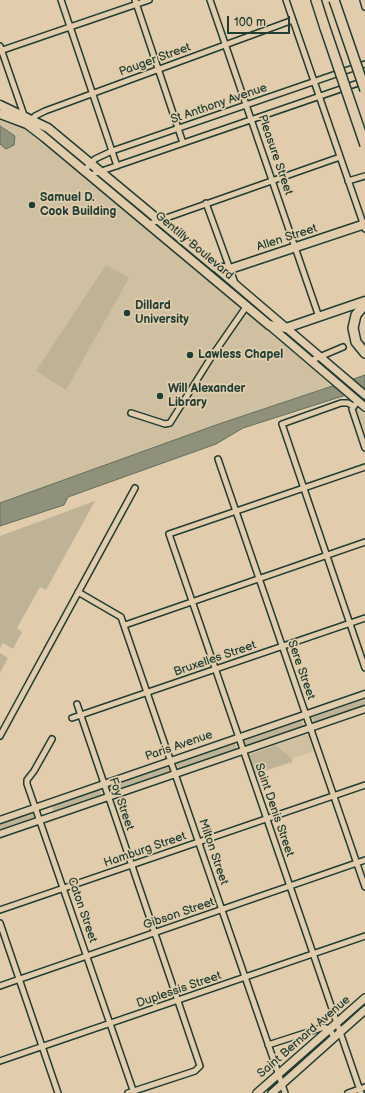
<!DOCTYPE html>
<html>
<head>
<meta charset="utf-8">
<style>
  body { margin:0 }
  #map { position:relative; width:365px; height:1093px; overflow:hidden; background:#e1cdac; font-family:"Balsamiq Sans",sans-serif }
  canvas { display:block }
  .scale { position:absolute; left:227px; top:16px; width:63px; height:18px; box-sizing:border-box; border:2px solid #1f3d34; border-top:0; padding-left:5px; font-size:12px; line-height:14px; white-space:nowrap; color:#1f3d34; -webkit-text-stroke:3px #e1cdac; paint-order:stroke }
</style>
</head>
<body>
<div id="map">
<canvas width="365" height="1093"></canvas>
<div class="scale">100 m</div>
</div>
<script>
const context = document.querySelector('canvas').getContext('2d');
context.lineJoin = 'round';
function paint(path, color) { context.fillStyle = color; context.fill(path, 'evenodd'); }
const shape = rows => new Path2D(rows.map(r => 'M' + r).join(''));
function trace(path, color, width, dash) { context.strokeStyle = color; context.lineWidth = width; context.lineCap = dash ? 'butt' : 'round'; context.setLineDash(dash || []); context.stroke(path); }
function write(font, color, halo, rows, align = 'center') {
  context.font = font + ' "Balsamiq Sans",sans-serif'; context.lineWidth = 3.5; context.setLineDash([]); context.textBaseline = 'middle'; context.strokeStyle = halo; context.fillStyle = color; for (const [text, x, y, turn = 0] of rows) {
    context.save(); context.translate(x, y); context.rotate((+turn || 0) * Math.PI / 180); context.textAlign = isNaN(turn) ? turn : align; if (halo) context.strokeText(text, 0, 0); context.fillText(text, 0, 0); context.restore();
  }
}
paint(shape([
  [0,114,27,124,337,383,0,503],
  [356,408,358,408,365,414,365,434],
  [308,734,314,751,292,759,276,745]
]), '#d0c0a2');
paint(shape([
  [106,265,129,278,66,390,36,371],
  [95,501,46,590,40,587,17,628,22,632,13,649,3,643,0,649,0,536],
  [0,653,8,658,0,673],
  [365,698,365,706,314,723,312,717],
  [302,720,304,727,246,747,244,740],
  [235,743,237,750,179,770,176,763],
  [276,745,292,759,292,762,255,774,248,755],
  [168,766,170,773,111,793,109,786],
  [100,790,102,796,53,812,52,806],
  [32,813,35,820,0,831,0,824]
]), '#beb396');
const water = shape([
  [0,126,15,136,14,145,6,149,0,144,0,126],
  [365,375,365,389,243,428,216,444,68,497,64,505,0,526,0,503,216,425,365,375]
]);
paint(water, '#8f917a');
trace(water, '#626f5e', 1);
const minor = shape([
  [61,0,117,166],
  [135,0,183,143],
  [210,0,319,317],
  [286,0,365,229],
  [363,0,365,7],
  [0,46,25,118],
  [0,51,149,0],
  [30,122,35,116,45,111,293,20],
  [85,170,95,159,112,151,365,64],
  [90,175,364,81],
  [348,181,365,176],
  [206,203,235,283],
  [149,224,340,157],
  [310,361,343,347],
  [358,401,352,409,365,448],
  [353,406,348,403,341,403,282,424,365,668],
  [131,413,165,424,170,423,212,356,246,307],
  [218,459,365,887],
  [78,592,121,617,285,1093],
  [125,625,365,542],
  [77,704,200,1066,195,1071,128,1093],
  [72,718,365,618],
  [0,736,135,488],
  [52,739,34,771,27,780,27,784,134,1093],
  [0,910,365,785],
  [0,923,58,1093],
  [0,986,365,860],
  [268,1045,324,1027,330,1030,334,1037],
  [0,1061,365,936],
  [348,1093,365,1087],
  [361,1093,169,534,365,467]
]);
const tertiary = shape([
  [0,820,365,694],
  [0,834,365,709]
]);
const secondary = shape([
  [215,267,365,395],
  [269,325,365,407],
  [257,1093,365,998],
  [272,1093,365,1010]
]);
const primary = shape([
  [0,105,48,128,215,267,230,269,365,224],
  [0,114,27,124,44,137,269,325,286,328,365,301]
]);
const motorway = shape([
  [316,0,325,28],
  [365,304,356,315,353,328,356,342,365,353]
]);
trace(minor, '#1f3d34', 8);
trace(tertiary, '#1f3d34', 9);
trace(secondary, '#1f3d34', 10);
trace(primary, '#1f3d34', 11);
trace(motorway, '#1f3d34', 12);
trace(minor, '#e1cdac', 5);
trace(tertiary, '#e1cdac', 6);
trace(secondary, '#e1cdac', 7);
trace(primary, '#e1cdac', 8);
trace(motorway, '#e1cdac', 9);
const motorwayBridge = shape([
  [334,0,365,90],
  [325,28,365,145]
]);
trace(motorwayBridge, '#1f3d34', 12, []);
trace(motorwayBridge, '#e1cdac', 9);
for (const [x, y, r, color] of [
  [32,205,4,"#1f3d34"],
  [127,313,4,"#1f3d34"],
  [190,355,4,"#1f3d34"],
  [160,396,4,"#1f3d34"]
]) { const dot = new Path2D(); dot.arc(x, y, r, 0, 2 * Math.PI); context.fillStyle = color; context.fill(dot); trace(dot, '#e1cdac', 1.5); }
write('12px', '#1f3d34', '#e1cdac', [
  ["Pauger Street",155,60,-20],
  ["St Anthony Avenue",219,104,-19],
  ["Pleasure Street",275,155,71],
  ["Allen Street",287,238,-18],
  ["Gentilly Boulevard",194,246,40],
  ["Bruxelles Street",215,659,-19],
  ["Sere Street",301,670,71],
  ["Paris Avenue",179,746,-19],
  ["Foy Street",121,804,71],
  ["Saint Denis Street",274,810,71],
  ["Hamburg Street",145,850,-19],
  ["Milton Street",213,852,71],
  ["Caton Street",82,910,71],
  ["Gibson Street",179,914,-19],
  ["Duplessis Street",179,990,-19],
  ["Saint Bernard Avenue",304,1037,-41]
]);
write('bold 12px', '#1f3d34', '#e1cdac', [
  ["Samuel D.",40,198],
  ["Cook Building",40,212],
  ["Dillard",135,306],
  ["University",135,320],
  ["Lawless Chapel",198,355],
  ["Will Alexander",168,389],
  ["Library",168,403]
], 'left');
</script>
</body>
</html>
